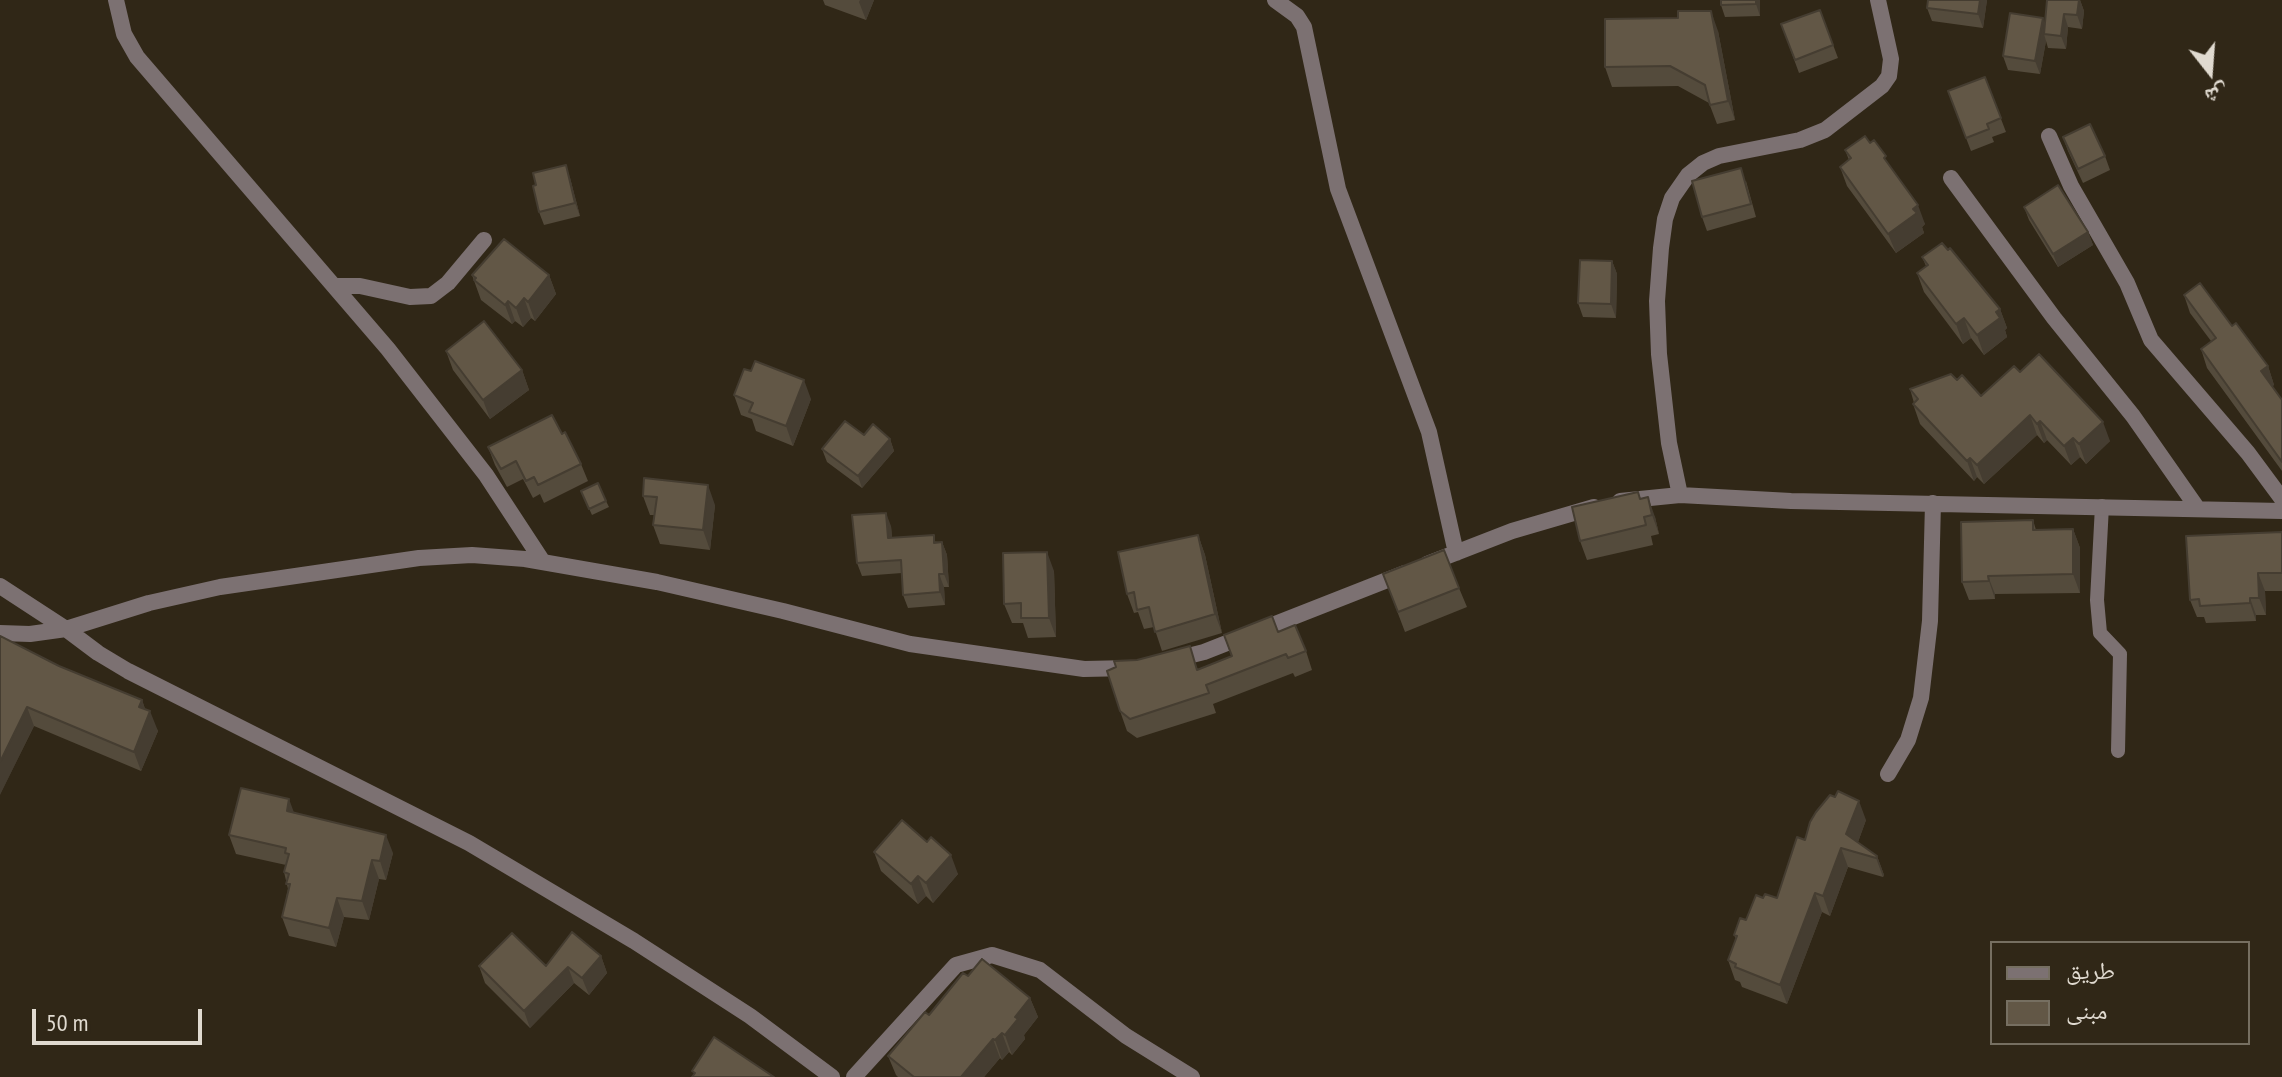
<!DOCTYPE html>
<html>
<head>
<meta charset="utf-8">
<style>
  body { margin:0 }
  #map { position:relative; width:2282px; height:1077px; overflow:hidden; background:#302717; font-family:"PT Sans Narrow","Noto Naskh Arabic",sans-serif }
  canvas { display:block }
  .legend { position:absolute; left:1990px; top:941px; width:260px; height:104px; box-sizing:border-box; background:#302717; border:2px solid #766f61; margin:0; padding:10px 14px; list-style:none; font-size:24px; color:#e0dad0 }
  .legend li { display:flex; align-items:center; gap:16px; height:40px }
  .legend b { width:40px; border:2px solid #766f61 }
  .north { position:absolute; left:2170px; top:32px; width:80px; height:80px; -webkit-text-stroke:6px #302717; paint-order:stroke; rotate:163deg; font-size:22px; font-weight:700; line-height:32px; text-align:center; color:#e0dad0 }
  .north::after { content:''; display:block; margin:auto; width:28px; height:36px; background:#e0dad0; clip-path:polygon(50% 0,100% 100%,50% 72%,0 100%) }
  .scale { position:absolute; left:32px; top:1009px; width:170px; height:36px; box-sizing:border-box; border:4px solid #e0dad0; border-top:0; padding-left:10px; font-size:24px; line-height:28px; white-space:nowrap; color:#e0dad0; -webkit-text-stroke:6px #302717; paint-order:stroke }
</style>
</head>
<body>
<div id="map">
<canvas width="2282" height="1077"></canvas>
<ul class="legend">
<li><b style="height:10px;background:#7c7172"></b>طريق</li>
<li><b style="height:22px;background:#625746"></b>مبنى</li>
</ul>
<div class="north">ش</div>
<div class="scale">50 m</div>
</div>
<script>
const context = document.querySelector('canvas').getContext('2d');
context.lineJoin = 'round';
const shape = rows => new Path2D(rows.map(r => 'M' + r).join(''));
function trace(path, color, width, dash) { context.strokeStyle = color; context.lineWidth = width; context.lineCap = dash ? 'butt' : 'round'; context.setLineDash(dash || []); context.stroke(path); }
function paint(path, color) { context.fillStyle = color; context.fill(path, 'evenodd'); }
trace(shape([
  [2102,506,2097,600,2100,633,2120,654,2118,751]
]), '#7c7172', 14);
trace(shape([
  [116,0,124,34,137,57,388,349,486,475,543,562],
  [1275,0,1297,16,1304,27,1338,189,1429,432,1456,553],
  [2049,136,2071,186,2127,283,2151,340,2248,453,2282,499],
  [1951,178,2054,318,2133,416,2198,509],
  [334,286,360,286,410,297,431,296,448,283,484,240],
  [1680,495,1669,443,1659,354,1657,301,1661,248,1665,219,1672,198,1688,175,1703,163,1719,156,1800,140,1825,130,1882,86,1889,76,1891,59,1878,0],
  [1620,501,1680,495,1791,501,2282,511],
  [1427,564,1512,531,1594,507],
  [0,586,66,629,98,653,128,671,469,843,634,941,750,1016,832,1077],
  [0,633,30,634,66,629,149,603,220,587,419,558,472,555,525,559,657,582,783,611,910,644,1084,669,1130,668],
  [1172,660,1204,652,1405,573],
  [1888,774,1908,740,1921,698,1930,621,1933,503],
  [854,1077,956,965,992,955,1040,970,1126,1036,1192,1077]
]), '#7c7172', 16);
paint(shape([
  [823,0,874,0,866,20,825,5],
  [1721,0,1760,0,1760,16,1725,17,1721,5],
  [1928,0,1987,0,1983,28,1932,21,1927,8],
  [2047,0,2080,0,2084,11,2082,29,2068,27,2066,49,2048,48,2046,41,2040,74,2008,70,2003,56,2045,22],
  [1820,10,1838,58,1799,73,1781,24],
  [1718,31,1735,120,1717,124,1709,103,1678,86,1612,87,1605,67],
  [1985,77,2006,132,1992,137,1994,142,1971,151,1948,91],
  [2063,137,2105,156,2110,170,2083,183,2068,151],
  [1845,150,1889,166,1925,224,1922,227,1924,233,1896,253,1847,186,1840,167,1849,160],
  [570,178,580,216,544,225,539,212],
  [1746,181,1756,217,1707,231,1702,217],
  [2024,207,2088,232,2093,245,2058,267,2029,220],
  [1922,257,2000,309,2007,328,2005,330,2007,337,1984,355,1971,338,1963,344,1924,292,1917,273,1926,266],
  [1612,261,1617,274,1616,318,1583,317,1578,303],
  [472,275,549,275,556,294,535,321,531,318,523,327,515,321,512,324,481,300],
  [2184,295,2232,326,2268,366,2274,385,2272,386,2282,400,2282,471,2207,368,2201,349,2211,341,2190,313],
  [446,351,522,370,529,390,490,419,453,370],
  [751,371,811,399,793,446,756,431,752,419,741,415,734,395],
  [2020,372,2110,441,2086,464,2080,457,2071,465,2047,440,2044,443,2037,435,1984,484,1977,477,1974,481,1920,424,1913,404,1914,403,1910,389,1957,380,1981,396],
  [562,434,581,464,588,481,544,503,540,494,533,498,523,479,507,487,495,465,488,447],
  [864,435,890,439,894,451,862,488,827,462,822,449],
  [581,491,606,501,609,507,592,515],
  [643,496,715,505,710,550,660,544,653,525,654,515,650,515],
  [1641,499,1655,517,1659,534,1651,536,1653,545,1587,560,1580,541],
  [2033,520,2036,530,2073,529,2080,548,2080,593,1995,594,1995,599,1969,600,1962,582],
  [891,526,892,538,942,542,947,555,949,587,944,587,945,605,908,608,903,595,902,573,862,576,857,563],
  [2282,532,2282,591,2265,591,2266,615,2256,615,2256,621,2206,623,2204,617,2197,617,2190,600],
  [1198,535,1205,555,1222,633,1162,651,1154,627,1144,629,1138,612,1134,613,1127,594],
  [1054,571,1056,637,1028,638,1023,623,1012,623,1004,604],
  [1383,574,1459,588,1467,607,1405,632],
  [1278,632,1306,651,1312,670,1295,677,1293,673,1213,704,1216,713,1137,738,1127,731,1120,711,1116,667,1198,669,1231,656,1224,635],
  [0,636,59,666,142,700,145,709,158,731,141,771,34,726,0,794],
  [294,813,393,853,386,880,379,879,369,920,344,917,336,947,289,936,282,917,288,889,284,872,286,865,236,854,229,835],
  [1866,820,1858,842,1877,856,1884,875,1883,877,1848,867,1830,916,1822,912,1787,1004,1742,987,1740,982,1735,980,1728,960,1736,939,1734,935,1763,898,1777,898,1805,840],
  [927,842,958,874,933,903,926,896,918,904,881,871,874,852],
  [601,956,607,973,589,995,574,983,530,1028,485,983,479,966,546,966],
  [968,976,1030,998,1038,1017,1024,1035,1025,1039,1012,1055,1009,1052,1002,1060,1000,1058,984,1077,898,1077,896,1075,888,1056]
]), '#544b3c');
paint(shape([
  [860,0,874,0,866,20,859,2],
  [1756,0,1760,0,1760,16,1756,4],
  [1980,0,1987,0,1983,28,1978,14],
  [2079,0,2080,0,2084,11,2082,29,2077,15],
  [1711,11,1718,31,1735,120,1728,101],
  [2064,14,2068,27,2066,49,2061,36],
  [2043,18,2048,32,2044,34,2046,41,2040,74,2035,61],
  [566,165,570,178,580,216,575,203],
  [1918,205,1925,224,1922,227,1924,233,1896,253,1888,234],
  [2088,232,2093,245,2058,267,2053,254],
  [1612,261,1617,274,1616,318,1611,304],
  [549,275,556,294,535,321,528,302],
  [524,298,531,318,523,327,516,308],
  [508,301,515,321,512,324,505,305],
  [2000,309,2007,328,2005,330,2007,337,1984,355,1977,335,1996,312],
  [1964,318,1971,338,1963,344,1956,324],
  [2268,366,2274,385,2268,390,2261,371],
  [522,370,529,390,490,419,483,400],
  [804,380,811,399,793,446,786,426],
  [2030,415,2037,435,1984,484,1977,465],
  [2040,421,2047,440,2044,443,2037,424],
  [2103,422,2110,441,2086,464,2079,444],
  [2073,438,2080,457,2071,465,2064,446],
  [890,439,894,451,862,488,858,476],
  [1970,458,1977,477,1974,481,1967,461],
  [708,485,715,505,710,550,703,530],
  [1648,497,1655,517,1659,534,1652,515],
  [886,513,891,526,893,551,888,538],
  [2073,529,2080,548,2080,593,2073,574],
  [1198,535,1205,555,1222,633,1215,614],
  [942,542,947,555,949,587,944,574],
  [1047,552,1054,571,1056,637,1049,618],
  [2258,573,2265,591,2266,615,2259,598],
  [939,574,944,587,945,605,940,592],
  [1988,576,1995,594,1995,599,1989,581],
  [2250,598,2256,615,2256,621,2250,603],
  [142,700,148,717,150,711,158,731,141,771,134,752,139,707],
  [27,707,34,726,0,795,0,762],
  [289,799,296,818,287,811],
  [1859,801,1866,820,1854,853,1846,834],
  [386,835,393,853,386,880,380,861],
  [1841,848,1848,867,1830,916,1823,896],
  [951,855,958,874,933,903,926,883],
  [1877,856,1884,875,1883,877,1876,858],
  [372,860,379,879,369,920,362,901],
  [918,876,926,896,918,904,911,884],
  [1815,893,1822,912,1787,1004,1780,985],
  [337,898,344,917,336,947,329,928],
  [601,956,607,973,589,995,582,978],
  [568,967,574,983,530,1028,524,1011],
  [1030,998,1038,1017,1024,1035,1025,1039,1012,1055,1005,1035,1015,1017],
  [1002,1033,1009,1052,1002,1060,995,1040],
  [993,1039,1000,1058,984,1077,961,1077]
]), '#453d31');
const building = shape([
  [1721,0,1756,0,1756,4,1721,5,1721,0],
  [1928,0,1980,0,1978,14,1927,8,1928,0],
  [2047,0,2079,0,2077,15,2064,14,2061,36,2044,34,2047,0],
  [1820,10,1833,45,1795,60,1781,24,1820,10],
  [1678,11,1711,11,1728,101,1710,105,1705,85,1670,66,1605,67,1605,19,1678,18,1678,11],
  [2010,13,2043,18,2035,61,2003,56,2010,13],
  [1985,77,2001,118,1987,124,1989,129,1966,138,1948,91,1985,77],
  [2090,124,2105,156,2078,169,2063,137,2090,124],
  [1865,136,1870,143,1874,140,1886,156,1884,158,1918,205,1913,209,1917,213,1888,234,1840,167,1851,158,1845,150,1865,136],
  [566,165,575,203,539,212,533,186,536,185,533,173,566,165],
  [1741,168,1751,204,1702,217,1692,181,1741,168],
  [2058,185,2088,232,2053,254,2024,207,2058,185],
  [504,239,549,275,528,302,524,298,516,308,508,301,505,305,474,280,476,278,472,275,504,239],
  [1942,243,1948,250,1950,248,2000,309,1996,312,2000,318,1977,335,1964,318,1956,324,1917,273,1928,265,1922,257,1942,243],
  [1580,260,1612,261,1611,304,1578,303,1580,260],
  [2200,283,2232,326,2236,323,2268,366,2261,371,2282,400,2282,462,2201,349,2216,338,2184,295,2200,283],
  [484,321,522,370,483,400,446,351,484,321],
  [2039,354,2103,422,2079,444,2073,438,2064,446,2040,421,2037,424,2030,415,1977,465,1970,458,1967,461,1913,404,1918,399,1910,389,1951,374,1957,380,1962,375,1981,396,2014,366,2020,372,2039,354],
  [755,361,804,380,786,426,749,412,753,403,734,395,744,369,751,371,755,361],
  [552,415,562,434,565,432,581,464,538,485,534,477,526,481,516,461,501,469,488,447,552,415],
  [845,421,864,435,873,424,890,439,858,476,822,449,845,421],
  [644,478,708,485,703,530,653,525,657,497,643,496,644,478],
  [598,483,606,501,589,509,581,491,598,483],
  [1638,492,1640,499,1648,497,1652,515,1644,517,1646,525,1580,541,1572,507,1638,492],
  [886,513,888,538,934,535,934,543,942,542,944,574,939,574,940,592,903,595,901,560,857,563,852,515,886,513],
  [2033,520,2033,530,2073,529,2073,574,1988,576,1989,581,1962,582,1961,522,2033,520],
  [2282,532,2282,573,2258,573,2259,598,2250,598,2250,603,2200,606,2199,599,2190,600,2186,536,2282,532],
  [1198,535,1215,614,1155,632,1149,607,1137,610,1134,592,1127,594,1118,552,1198,535],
  [1444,550,1459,588,1398,612,1383,574,1444,550],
  [1047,552,1049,618,1021,618,1021,603,1004,604,1003,553,1047,552],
  [1272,616,1278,632,1295,625,1306,651,1288,658,1286,654,1206,685,1209,693,1130,719,1120,711,1107,671,1116,667,1114,661,1137,660,1190,646,1197,670,1232,656,1224,635,1272,616],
  [0,636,59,666,142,700,139,707,150,711,134,752,27,707,0,762,0,636],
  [241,788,289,799,287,811,386,835,380,861,372,860,362,901,337,898,329,928,282,917,290,884,286,884,289,874,284,872,289,854,285,853,286,848,229,835,241,788],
  [1838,791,1859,801,1846,834,1877,856,1876,858,1841,848,1823,896,1815,893,1780,985,1735,967,1736,964,1728,960,1737,936,1734,935,1740,918,1746,920,1756,895,1763,898,1765,894,1777,898,1797,837,1805,840,1810,822,1816,812,1830,795,1835,797,1838,791],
  [902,820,927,842,931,837,951,855,926,883,918,876,911,884,874,852,902,820],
  [572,932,601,956,582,978,568,967,524,1011,479,966,512,933,546,966,572,932],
  [982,959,1030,998,1015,1017,1018,1019,1005,1035,1002,1033,995,1040,993,1039,961,1077,914,1077,888,1056,925,1012,929,1015,963,973,968,976,982,959],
  [714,1037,774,1077,692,1077,695,1073,692,1071,714,1037]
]);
paint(building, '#625746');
trace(building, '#453d31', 2);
</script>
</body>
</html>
